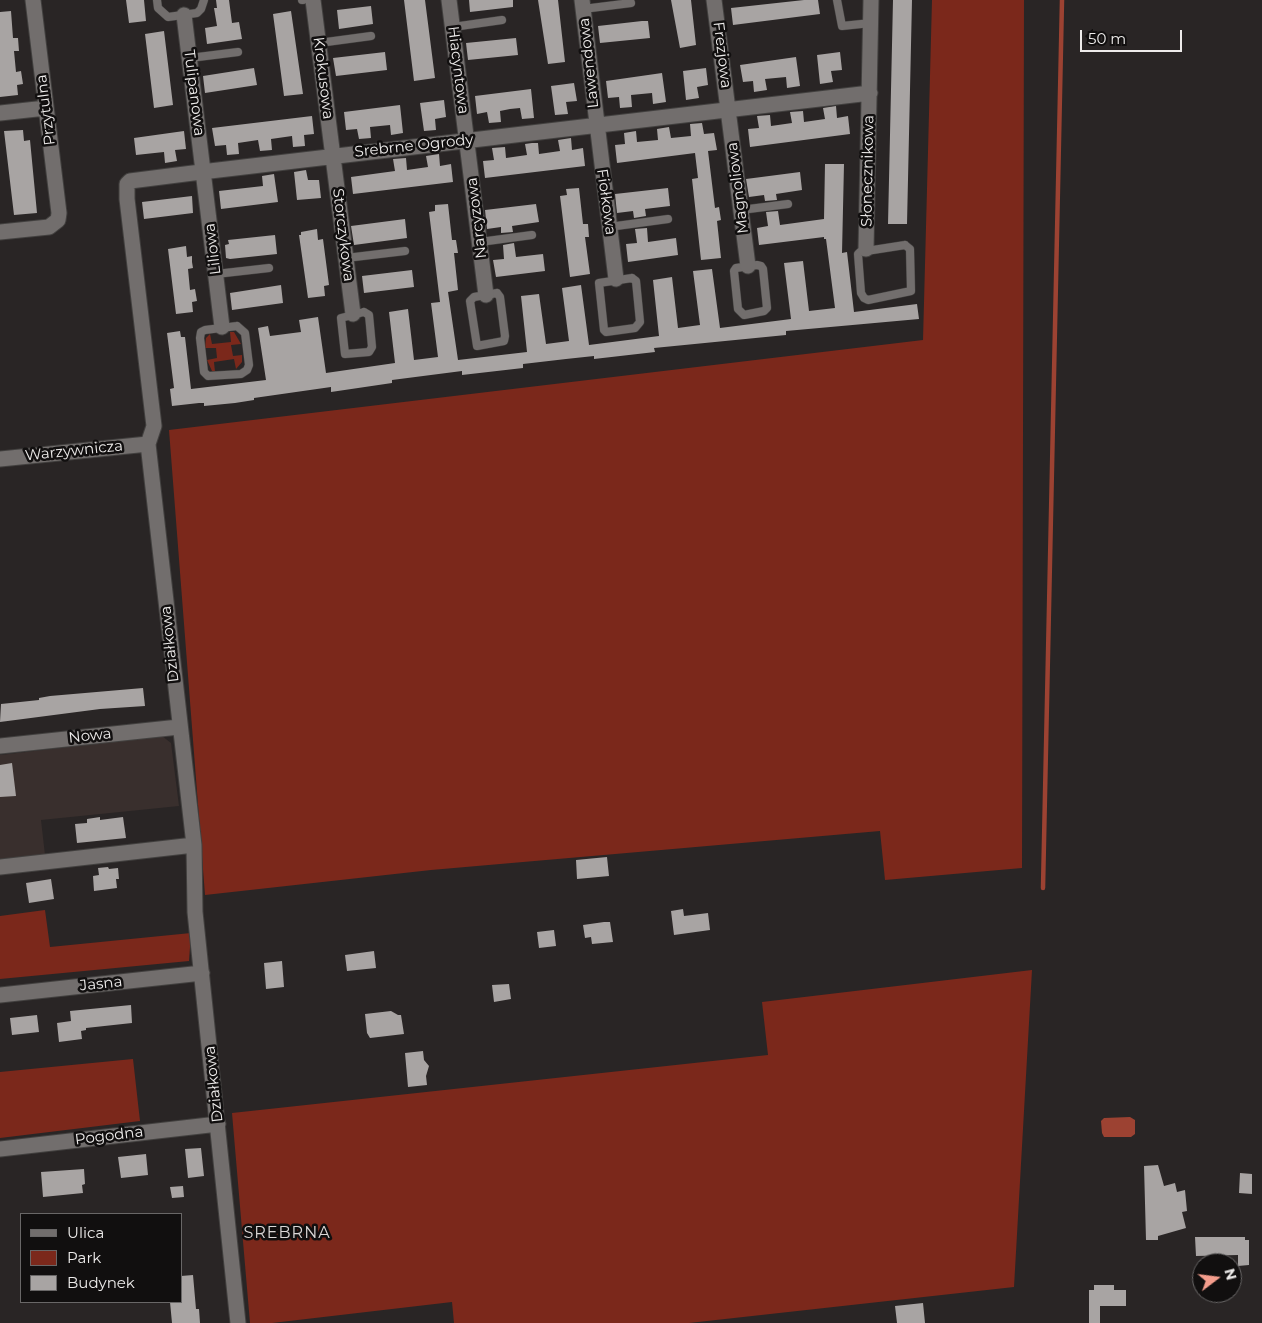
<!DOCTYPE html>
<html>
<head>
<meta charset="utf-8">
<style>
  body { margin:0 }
  #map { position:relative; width:1262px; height:1323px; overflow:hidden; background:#292525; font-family:Montserrat,sans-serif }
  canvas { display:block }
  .legend { position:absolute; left:20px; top:1213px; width:162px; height:90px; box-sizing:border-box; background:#110f0f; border:1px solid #696767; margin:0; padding:6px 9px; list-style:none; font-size:15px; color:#eeeceb }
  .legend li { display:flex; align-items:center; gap:10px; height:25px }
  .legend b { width:25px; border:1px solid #696767 }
  .north { position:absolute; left:1192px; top:1253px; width:50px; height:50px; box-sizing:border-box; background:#110f0f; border:1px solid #696767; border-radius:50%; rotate:75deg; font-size:14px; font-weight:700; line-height:20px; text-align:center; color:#eeeceb }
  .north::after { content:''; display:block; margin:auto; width:18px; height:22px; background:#f49d8c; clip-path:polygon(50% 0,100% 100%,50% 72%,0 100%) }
  .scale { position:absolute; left:1080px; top:30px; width:102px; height:22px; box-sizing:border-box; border:2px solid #eeeceb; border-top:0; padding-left:6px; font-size:15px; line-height:18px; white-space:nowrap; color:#eeeceb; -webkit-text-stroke:4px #110f0f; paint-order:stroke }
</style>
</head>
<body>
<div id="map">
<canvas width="1262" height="1323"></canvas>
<ul class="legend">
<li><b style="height:6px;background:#726e6d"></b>Ulica</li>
<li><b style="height:14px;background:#7b281b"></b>Park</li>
<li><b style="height:14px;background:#a8a4a3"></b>Budynek</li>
</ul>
<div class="north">N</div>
<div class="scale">50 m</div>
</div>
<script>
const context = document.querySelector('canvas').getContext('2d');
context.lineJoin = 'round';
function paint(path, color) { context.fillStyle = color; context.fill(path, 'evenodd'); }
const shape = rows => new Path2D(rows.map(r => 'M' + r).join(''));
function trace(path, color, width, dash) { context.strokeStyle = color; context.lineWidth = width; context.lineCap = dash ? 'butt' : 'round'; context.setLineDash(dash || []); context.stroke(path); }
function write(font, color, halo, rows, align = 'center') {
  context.font = font + ' Montserrat,sans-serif'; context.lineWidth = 5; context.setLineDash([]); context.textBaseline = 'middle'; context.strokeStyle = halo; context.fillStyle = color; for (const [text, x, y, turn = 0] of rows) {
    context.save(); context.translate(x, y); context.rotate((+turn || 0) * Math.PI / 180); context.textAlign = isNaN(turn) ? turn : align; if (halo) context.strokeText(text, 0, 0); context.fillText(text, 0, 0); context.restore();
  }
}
paint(shape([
  [162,736,171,743,179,806,41,820,45,855,0,860,0,755]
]), '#392f2d');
paint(shape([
  [932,0,1024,0,1022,868,885,880,880,831,431,870,205,895,169,430,923,340],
  [230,332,234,332,241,344,231,345,233,356,242,355,242,362,236,369,234,359,214,362,215,372,212,371,207,360,217,358,216,348,205,348,206,338,210,334,212,344,231,342],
  [45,910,50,947,191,933,189,961,0,979,0,916],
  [1032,970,1014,1287,689,1323,454,1323,452,1302,272,1323,250,1323,232,1113,768,1055,762,1002],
  [133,1059,140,1121,0,1138,0,1072]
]), '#7b281b');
paint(shape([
  [1130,1117,1135,1120,1135,1134,1131,1137,1104,1137,1102,1133,1101,1121,1104,1118]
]), '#9c4232');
trace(shape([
  [1043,888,1062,0]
]), '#9c4232', 4.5);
paint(shape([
  [126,0,144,0,146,21,129,23],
  [216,0,229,0,232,23,239,22,242,39,207,44,205,28,217,26,214,8,217,8],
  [404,0,425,0,435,78,414,81],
  [469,0,513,0,513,7,470,12],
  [538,0,558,0,565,62,548,64],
  [671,0,691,0,696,45,680,48],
  [804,0,818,0,820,14,733,25,731,8],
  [893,0,912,0,907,224,888,224],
  [371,6,373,24,339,29,337,10],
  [11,11,13,38,18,38,19,51,14,51,16,72,21,71,23,84,17,85,18,95,0,97,0,12],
  [291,11,303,94,284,96,273,14],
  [642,21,648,21,650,38,600,43,598,26],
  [164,31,173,105,154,108,145,34],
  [516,38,518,55,468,60,466,43],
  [385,52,387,70,336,76,333,58],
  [840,52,842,70,831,71,833,82,820,84,817,55],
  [796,57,800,86,787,88,786,77,765,79,767,90,754,92,753,81,743,82,740,65],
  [254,68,257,85,205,93,203,76],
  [706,68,708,85,697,87,699,98,686,100,683,71],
  [662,73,666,102,653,104,652,93,631,95,632,107,620,108,619,97,608,98,606,81],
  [574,83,577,101,566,102,568,114,555,115,551,86],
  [531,89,534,118,522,119,520,108,510,109,500,111,501,122,489,123,487,112,477,114,475,96],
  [444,100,446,117,435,119,436,130,424,131,420,103],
  [400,105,403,133,391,135,390,125,370,127,371,138,359,139,357,129,346,130,344,112],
  [836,106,837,118,848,116,850,134,750,147,748,129,759,128,757,116,770,115,771,126,792,123,790,112,803,111,804,122,825,119,823,108],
  [312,116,314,134,304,135,305,146,293,147,292,136,271,139,272,150,260,151,258,140,238,143,239,154,227,155,226,145,215,146,212,128],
  [702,123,704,134,714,133,717,150,708,151,715,208,719,207,721,220,717,221,721,258,701,260,692,179,698,178,695,153,617,163,615,145,625,144,624,133,636,131,637,142,658,140,657,129,669,127,671,138,691,136,690,124],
  [23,130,24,141,30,140,37,213,14,215,4,131],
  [184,131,186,149,175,150,177,161,165,163,164,152,136,155,134,138],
  [571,138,572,150,583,148,585,166,485,178,483,161,494,160,492,148,505,147,506,158,527,155,525,144,532,143,538,143,539,154,560,151,558,140],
  [439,154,440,166,451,164,453,182,353,194,351,177,395,171,393,159,406,158,407,170,428,167,426,156],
  [825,164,844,164,842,253,847,252,854,312,917,304,919,319,786,331,786,335,654,348,655,352,594,359,594,356,566,359,523,364,523,368,462,375,462,371,392,380,392,383,331,392,331,387,254,398,254,400,235,403,204,406,204,403,199,403,172,406,170,389,174,388,167,333,180,331,181,337,185,337,191,389,266,380,258,328,268,326,270,336,301,332,299,320,318,317,326,373,395,363,389,312,408,309,414,360,438,357,431,303,440,302,429,212,435,211,435,205,448,204,452,240,456,240,458,253,454,253,458,290,448,292,458,360,527,352,521,296,539,294,546,344,569,341,562,288,581,285,589,345,659,336,653,280,672,277,678,328,700,325,693,271,712,269,720,328,791,319,784,263,803,261,809,311,835,308,826,239,824,239,824,237,759,245,757,228,768,226,766,212,778,211,780,225,824,219],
  [306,170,308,180,319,180,321,198,297,200,294,172],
  [800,172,802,190,776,194,777,200,765,201,764,195,749,197,746,179],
  [274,174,278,202,221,209,219,191,263,186,262,176],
  [579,188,583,224,588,224,589,237,585,237,590,274,570,277,560,196,567,195,566,189],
  [668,188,670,206,645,209,646,216,634,218,633,211,617,213,615,194],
  [192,196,193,213,144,219,142,202],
  [536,204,539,222,512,226,513,232,501,233,501,227,487,229,485,210],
  [405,219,407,238,354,245,351,226],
  [647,228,648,242,676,238,678,255,628,262,626,244,637,243,635,229],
  [317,229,318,240,323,239,329,285,324,286,325,296,308,298,299,235,301,235,301,232],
  [275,235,277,254,230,259,226,258,225,245,229,244,228,240],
  [514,243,516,257,543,254,545,271,496,277,493,260,504,259,503,245],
  [186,246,187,257,192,256,192,262,193,268,188,269,190,290,195,289,197,301,192,302,193,312,176,314,168,249],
  [412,270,414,287,364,293,362,276],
  [281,285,283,303,232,310,230,293],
  [143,688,145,706,100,709,0,722,1,704,39,700,39,698,50,696],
  [12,763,16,796,0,797,0,765],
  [100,817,100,820,123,817,126,838,77,843,75,824,87,823,87,819],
  [607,857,609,876,577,879,576,860],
  [108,867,109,869,118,868,119,879,116,879,117,888,94,891,93,876,99,875,98,868],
  [51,879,54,899,29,903,26,883],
  [683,909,684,916,708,913,710,930,674,935,671,911],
  [604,922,610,922,613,942,592,944,591,937,585,938,583,925],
  [554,930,556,946,539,948,537,932],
  [374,951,376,968,347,971,345,955],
  [282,961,284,987,266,989,264,963],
  [509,984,511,999,494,1002,492,985],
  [131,1005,132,1023,86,1028,86,1030,81,1031,82,1039,59,1042,57,1023,71,1021,70,1011],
  [391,1011,398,1015,401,1015,404,1034,370,1038,367,1033,365,1014],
  [37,1015,39,1032,12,1035,10,1018],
  [423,1051,424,1060,429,1066,426,1076,427,1085,408,1087,405,1053],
  [201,1148,204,1176,188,1178,185,1149],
  [146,1154,148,1175,121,1178,118,1157],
  [1158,1165,1164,1186,1175,1183,1177,1192,1185,1190,1187,1211,1182,1212,1186,1228,1158,1236,1158,1240,1146,1240,1144,1166],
  [84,1169,85,1184,82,1185,83,1193,43,1197,41,1172],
  [1240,1173,1252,1174,1252,1194,1239,1193],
  [183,1186,184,1197,172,1198,170,1187],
  [1195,1237,1245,1237,1245,1240,1249,1240,1249,1265,1238,1266,1238,1255,1196,1256],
  [193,1275,196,1309,199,1309,200,1323,172,1323,170,1302,181,1302,181,1276],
  [1094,1285,1114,1285,1114,1290,1126,1290,1126,1306,1100,1306,1100,1323,1089,1323,1089,1290,1094,1290],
  [923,1303,925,1323,897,1323,895,1306]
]), '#a8a4a3');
const lane = shape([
  [157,0,158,8,168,17,197,13,201,9,204,0],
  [302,0,303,0],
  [837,0,842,26,871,23],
  [583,9,631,3],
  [453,27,502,20],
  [319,43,371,36],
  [190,58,238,52],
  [741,210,788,204],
  [609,227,668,219],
  [480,242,532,235],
  [905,245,910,249,911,291,868,300,864,298,861,293,858,254,860,252,905,245],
  [346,258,405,251],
  [757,265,761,266,763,269,767,308,764,311,744,315,738,309,734,271,736,268,757,265],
  [216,274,269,268],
  [632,278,636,281,640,322,635,328,606,332,604,330,599,283,632,278],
  [497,293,500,297,505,336,504,341,477,346,470,301,474,297,497,293],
  [364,312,369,315,372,347,369,352,345,354,341,318,364,312],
  [237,326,245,333,249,365,247,370,241,374,208,376,204,372,200,338,201,332,205,330,237,326]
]);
const street = shape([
  [313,0,353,314],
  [449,0,486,295],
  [582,0,616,279],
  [714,0,748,266],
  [184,15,222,327],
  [0,113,46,108],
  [0,232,49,227,58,220,59,213,33,0],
  [866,249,871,0],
  [0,459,148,444],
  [0,746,179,727],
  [0,867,194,845],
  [0,995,202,973],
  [0,1149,218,1124],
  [238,1323,195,912,194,845,148,444,154,426,127,199,127,184,130,181,193,173,870,93]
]);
trace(lane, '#42403f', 9);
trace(street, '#42403f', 17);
trace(lane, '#726e6d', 8);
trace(street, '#726e6d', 15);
write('15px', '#eeeceb', '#110f0f', [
  ["Frezjowa",722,55,83],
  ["Lawendowa",589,63,-96],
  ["Hiacyntowa",458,70,83],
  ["Krokusowa",323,78,83],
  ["Tulipanowa",194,93,83],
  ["Przytulna",46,110,-97],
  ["Srebrne Ogrody",414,146,-6],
  ["Słonecznikowa",868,171,-89],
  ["Magnoliowa",738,188,-97],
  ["Fiołkowa",606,202,82],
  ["Narcyzowa",477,218,-97],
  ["Storczykowa",343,235,83],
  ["Liliowa",213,249,-97],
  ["Warzywnicza",74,451,-6],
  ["Działkowa",170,644,-96],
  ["Nowa",90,736,-6],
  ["Jasna",101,984,-6],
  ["Działkowa",214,1084,-96],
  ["Pogodna",109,1136,-7]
]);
context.letterSpacing = '1px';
write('16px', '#dcd7d6', '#110f0f', [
  ["SREBRNA",287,1233]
]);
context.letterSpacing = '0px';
</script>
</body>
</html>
